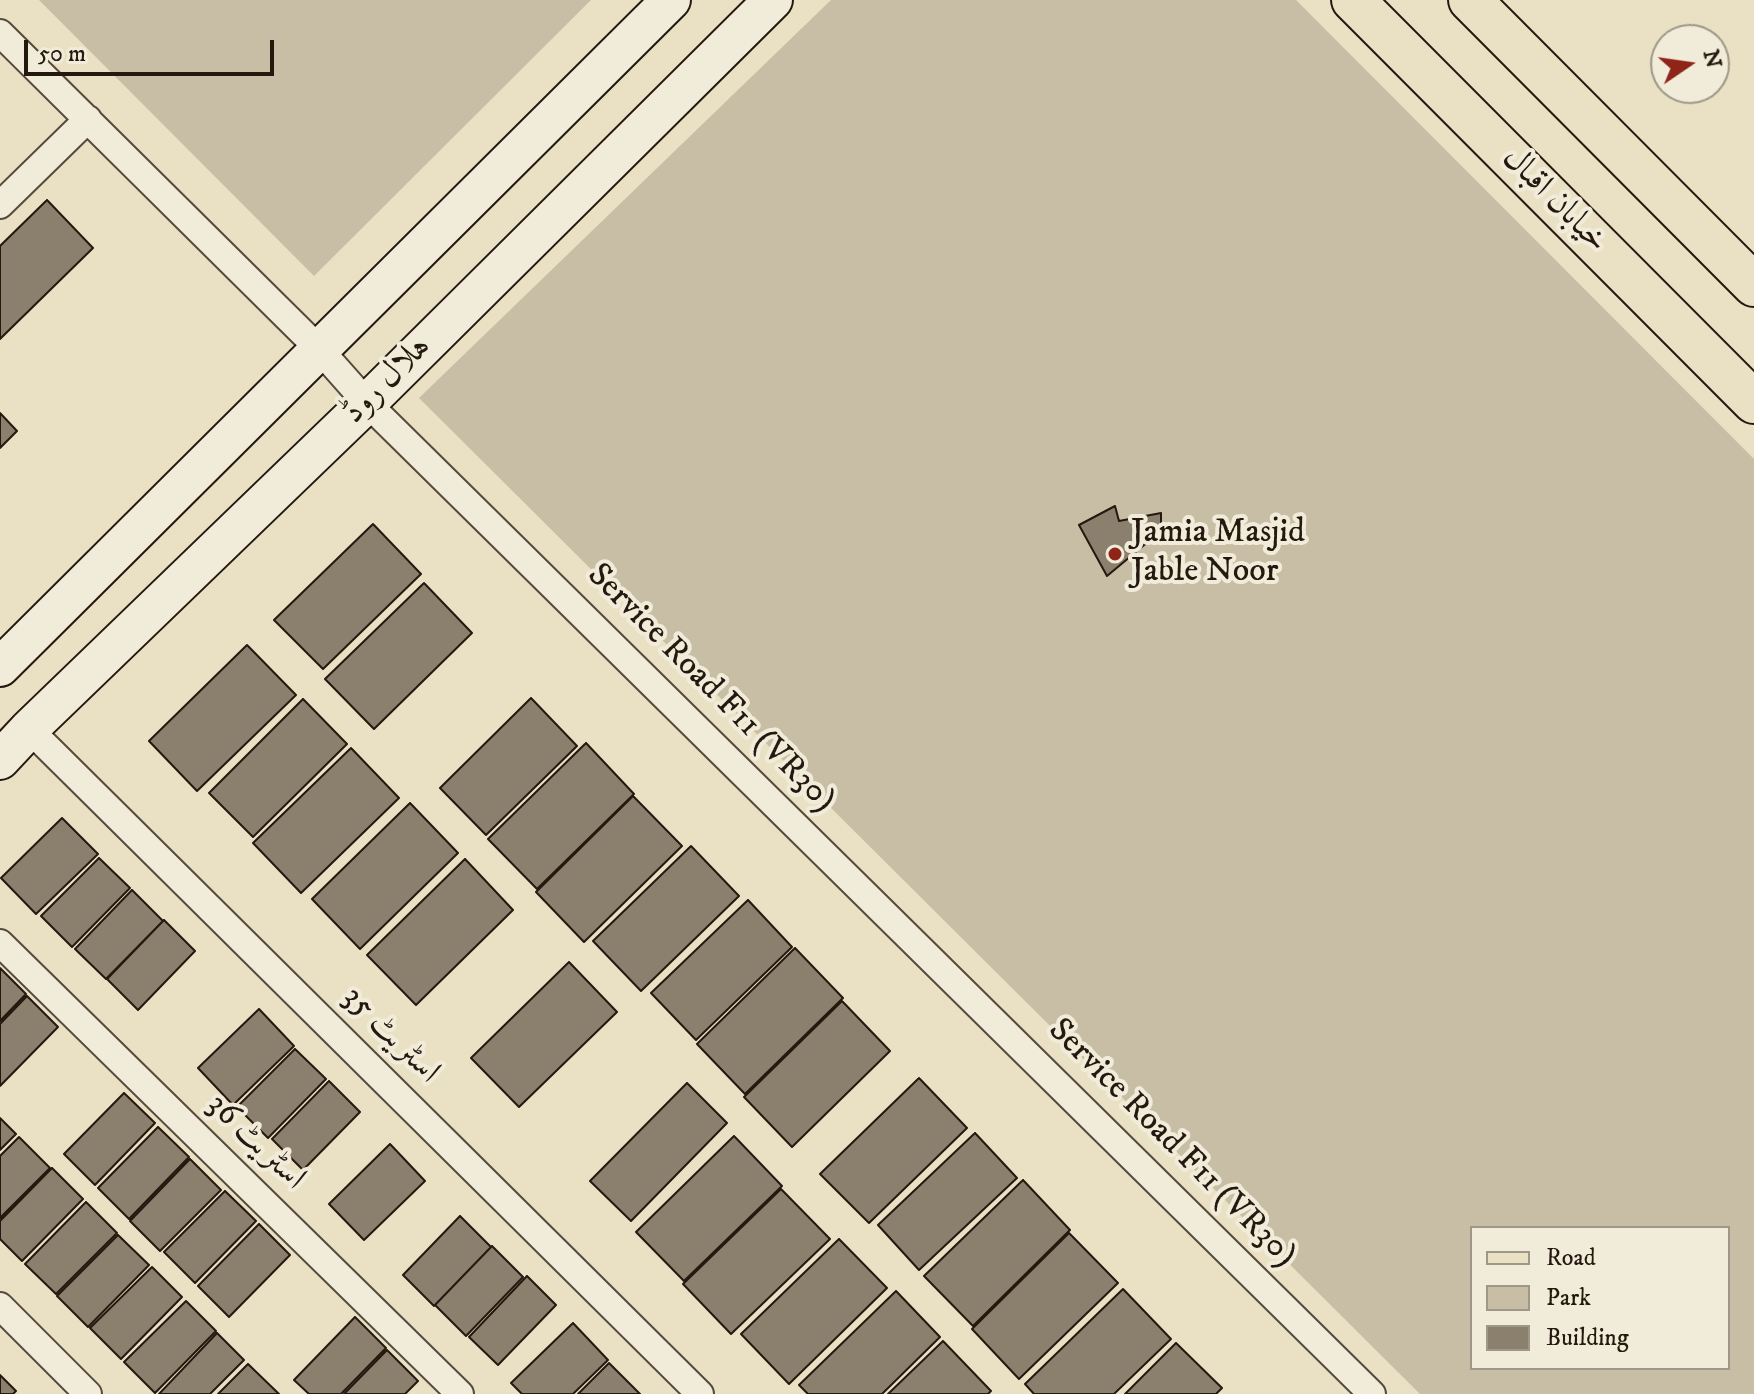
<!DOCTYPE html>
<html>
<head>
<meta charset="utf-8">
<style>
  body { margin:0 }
  #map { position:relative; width:1754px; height:1394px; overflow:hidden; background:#eae0c4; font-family:"IM FELL DW Pica",serif }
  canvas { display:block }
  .legend { position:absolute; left:1470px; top:1226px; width:260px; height:144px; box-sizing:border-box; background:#f1ebd9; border:2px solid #9f9788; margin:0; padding:10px 14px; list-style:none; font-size:24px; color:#24180f }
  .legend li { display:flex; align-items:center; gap:16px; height:40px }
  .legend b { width:40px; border:2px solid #9f9788 }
  .north { position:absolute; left:1650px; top:24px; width:80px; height:80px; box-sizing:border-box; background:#f1ebd9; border:2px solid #9f9788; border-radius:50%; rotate:77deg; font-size:22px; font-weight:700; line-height:32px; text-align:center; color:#24180f }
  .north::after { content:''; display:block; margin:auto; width:28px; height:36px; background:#8f2418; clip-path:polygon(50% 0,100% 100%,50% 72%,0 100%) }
  .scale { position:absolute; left:24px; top:40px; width:250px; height:36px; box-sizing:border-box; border:4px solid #24180f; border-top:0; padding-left:10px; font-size:24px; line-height:28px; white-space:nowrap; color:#24180f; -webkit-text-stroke:6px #f1ebd9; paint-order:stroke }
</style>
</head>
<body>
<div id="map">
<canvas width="1754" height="1394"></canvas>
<ul class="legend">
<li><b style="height:10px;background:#eae0c4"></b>Road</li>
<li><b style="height:22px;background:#c8bea5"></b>Park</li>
<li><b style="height:22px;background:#8b806d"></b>Building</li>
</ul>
<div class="north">N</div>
<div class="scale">50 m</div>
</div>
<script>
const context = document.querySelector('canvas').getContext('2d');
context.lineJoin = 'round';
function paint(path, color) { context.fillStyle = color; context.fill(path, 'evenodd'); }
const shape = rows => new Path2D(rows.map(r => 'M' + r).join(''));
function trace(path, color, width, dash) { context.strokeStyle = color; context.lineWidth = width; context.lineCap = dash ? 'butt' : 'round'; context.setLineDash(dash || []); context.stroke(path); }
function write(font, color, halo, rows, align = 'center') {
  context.font = font + ' "IM FELL DW Pica",Amiri,serif'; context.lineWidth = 8; context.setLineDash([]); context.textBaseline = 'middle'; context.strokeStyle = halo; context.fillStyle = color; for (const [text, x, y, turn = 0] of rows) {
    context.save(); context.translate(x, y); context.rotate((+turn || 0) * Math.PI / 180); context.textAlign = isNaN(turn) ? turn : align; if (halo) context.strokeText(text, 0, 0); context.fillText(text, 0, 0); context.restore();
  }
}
paint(shape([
  [39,0,591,0,314,276],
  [831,0,1296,0,1754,459,1754,1394,1420,1394,419,398],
  [1472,1228,1728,1228,1728,1368,1472,1368]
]), '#c8bea5');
const building = shape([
  [47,200,93,248,0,339,0,246,47,200],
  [0,413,17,431,0,448,0,413],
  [1115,506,1119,521,1161,513,1161,531,1107,576,1079,525,1115,506],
  [373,524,421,574,323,669,274,620,373,524],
  [424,583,472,633,374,729,325,679,424,583],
  [247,645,296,695,197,791,149,741,247,645],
  [531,698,577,746,486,835,440,788,531,698],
  [303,699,347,744,253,837,209,793,303,699],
  [586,743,634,794,537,889,488,839,586,743],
  [351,748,399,798,301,893,253,843,351,748],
  [633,796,682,846,584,942,536,892,633,796],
  [410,803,458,853,360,949,312,899,410,803],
  [62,818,98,854,36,914,1,878,62,818],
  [691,846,739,896,641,991,593,941,691,846],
  [99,858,130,888,72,947,41,916,99,858],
  [465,859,513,910,416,1005,367,955,465,859],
  [132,890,163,921,106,979,75,949,132,890],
  [748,900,792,947,696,1040,651,993,748,900],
  [164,920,195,951,138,1010,107,979,164,920],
  [795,948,843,998,745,1094,697,1044,795,948],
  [569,962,617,1012,519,1107,471,1058,569,962],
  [0,968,26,994,0,1021,0,968],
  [27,996,58,1027,0,1086,0,1024,27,996],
  [842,1001,890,1051,792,1147,744,1097,842,1001],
  [259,1009,294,1046,233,1105,198,1068,259,1009],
  [295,1049,326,1079,268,1138,237,1107,295,1049],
  [919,1078,967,1128,869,1223,820,1174,919,1078],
  [329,1081,360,1112,303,1170,272,1139,329,1081],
  [687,1083,727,1123,631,1221,590,1181,687,1083],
  [124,1093,155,1123,95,1185,64,1154,124,1093],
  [0,1118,16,1134,0,1150,0,1118],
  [158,1127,189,1157,129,1219,98,1188,158,1127],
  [975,1133,1017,1178,919,1270,878,1225,975,1133],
  [734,1136,782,1186,684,1281,636,1232,734,1136],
  [19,1137,50,1168,0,1218,0,1156,19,1137],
  [390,1144,425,1181,364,1240,329,1204,390,1144],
  [190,1159,221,1190,160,1251,130,1221,190,1159],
  [52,1168,83,1199,22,1261,0,1239,0,1221,52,1168],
  [1023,1180,1070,1230,973,1326,924,1276,1023,1180],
  [781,1189,830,1239,731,1334,683,1284,781,1189],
  [225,1191,256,1221,195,1283,164,1252,225,1191],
  [86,1202,117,1233,56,1294,25,1264,86,1202],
  [460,1216,491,1247,434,1306,403,1275,460,1216],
  [259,1224,290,1255,229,1317,198,1286,259,1224],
  [1069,1233,1118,1283,1019,1379,972,1329,1069,1233],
  [118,1235,149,1265,88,1327,57,1296,118,1235],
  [839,1239,887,1288,789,1384,741,1334,839,1239],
  [492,1246,523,1277,466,1336,435,1305,492,1246],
  [152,1267,182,1297,121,1359,90,1328,152,1267],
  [527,1276,556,1305,498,1365,469,1337,527,1276],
  [1123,1289,1171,1339,1114,1394,1034,1394,1025,1384,1123,1289],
  [896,1291,940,1337,882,1394,808,1394,799,1385,896,1291],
  [186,1301,216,1331,155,1393,124,1362,186,1301],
  [355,1317,386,1348,341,1394,309,1394,294,1380,355,1317],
  [573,1323,608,1360,573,1394,522,1394,511,1383,573,1323],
  [217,1333,244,1360,210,1394,159,1394,217,1333],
  [943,1341,991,1391,988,1394,888,1394,943,1341],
  [1176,1343,1222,1388,1216,1394,1125,1394,1176,1343],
  [387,1350,418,1381,405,1394,344,1394,387,1350],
  [609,1363,640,1394,578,1394,609,1363],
  [248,1364,279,1394,218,1394,248,1364],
  [0,1375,16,1391,13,1394,0,1394,0,1375]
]);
paint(building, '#8b806d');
trace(building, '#24180f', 2);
const street = shape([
  [0,33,320,350,367,403,1372,1394],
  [0,205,88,119],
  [29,729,700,1394],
  [0,943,460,1394],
  [0,1306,88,1394]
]);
const secondary = shape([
  [0,667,671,0],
  [0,760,29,729,367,403,773,0]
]);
const primary = shape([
  [1353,0,1754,402],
  [1470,0,1754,285]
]);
trace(street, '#564a3c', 30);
trace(secondary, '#24180f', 42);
trace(primary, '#24180f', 46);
trace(street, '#f1ebd9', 26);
trace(secondary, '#f1ebd9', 38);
trace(primary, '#eae0c4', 42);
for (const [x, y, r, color] of [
  [1115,554,8,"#8f2418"]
]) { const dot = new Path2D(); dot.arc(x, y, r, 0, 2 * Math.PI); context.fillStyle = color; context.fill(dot); trace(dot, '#f1ebd9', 3); }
write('34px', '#24180f', '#f1ebd9', [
  ["خیابان اقبال",1554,201,45],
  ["ہلال روڈ",388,381,-45],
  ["Service Road F11 (VR30)",710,689,45],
  ["اسٹریٹ 35",390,1036,45],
  ["اسٹریٹ 36",255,1143,44],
  ["Service Road F11 (VR30)",1171,1144,45]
]);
write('34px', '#24180f', '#f1ebd9', [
  ["Jamia Masjid",1131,534],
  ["Jable Noor",1131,573]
], 'left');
</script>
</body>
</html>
